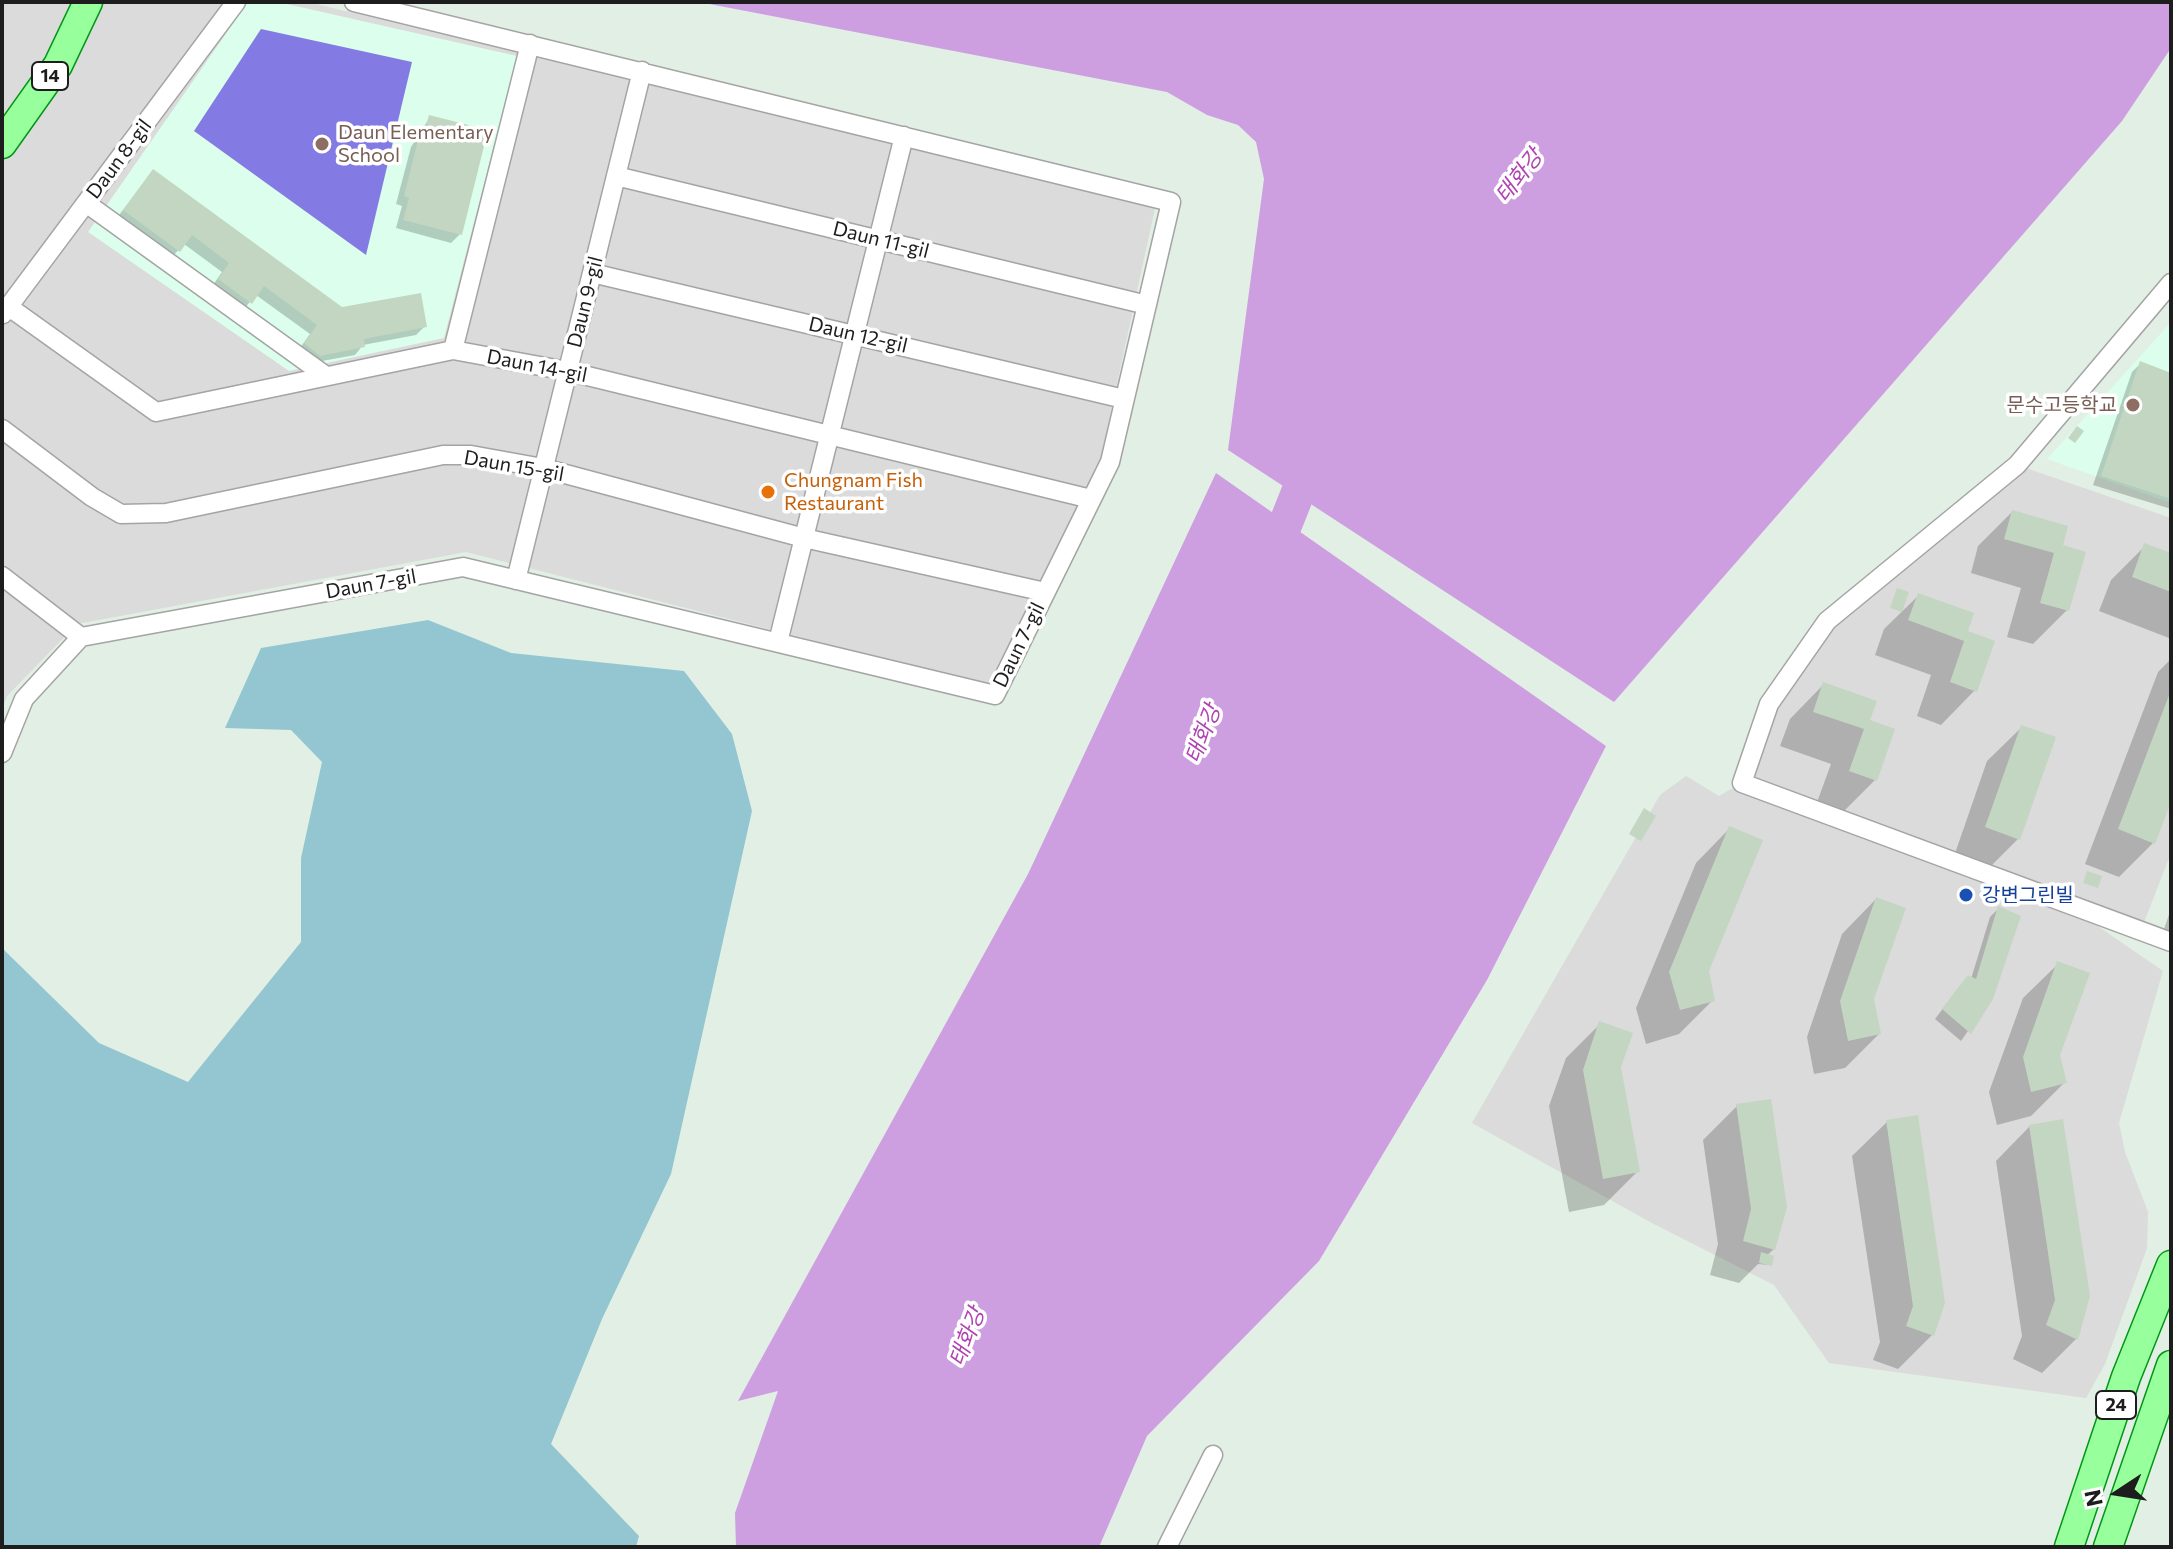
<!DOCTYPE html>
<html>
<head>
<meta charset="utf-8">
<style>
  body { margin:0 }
  #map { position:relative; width:2173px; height:1549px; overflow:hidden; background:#e2efe4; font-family:Commissioner,sans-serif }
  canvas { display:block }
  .frame { position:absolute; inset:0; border:4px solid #1d1d1d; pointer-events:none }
  .north { position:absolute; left:2077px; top:1453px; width:80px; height:80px; -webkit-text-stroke:6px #fff; paint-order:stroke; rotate:258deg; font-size:22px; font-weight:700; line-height:32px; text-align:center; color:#1d1d1d }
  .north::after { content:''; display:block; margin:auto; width:28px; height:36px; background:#1d1d1d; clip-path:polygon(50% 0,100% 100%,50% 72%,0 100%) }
</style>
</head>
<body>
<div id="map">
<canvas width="2173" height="1549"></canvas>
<div class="frame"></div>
<div class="north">N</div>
</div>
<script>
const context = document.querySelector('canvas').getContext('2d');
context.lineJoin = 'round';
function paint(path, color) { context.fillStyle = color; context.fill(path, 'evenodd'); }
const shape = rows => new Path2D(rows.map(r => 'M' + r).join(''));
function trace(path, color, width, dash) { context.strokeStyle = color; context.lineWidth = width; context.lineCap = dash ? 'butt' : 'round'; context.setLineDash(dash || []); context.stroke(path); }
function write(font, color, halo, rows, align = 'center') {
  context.font = font + ' Commissioner,"Noto Sans KR",sans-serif'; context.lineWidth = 7; context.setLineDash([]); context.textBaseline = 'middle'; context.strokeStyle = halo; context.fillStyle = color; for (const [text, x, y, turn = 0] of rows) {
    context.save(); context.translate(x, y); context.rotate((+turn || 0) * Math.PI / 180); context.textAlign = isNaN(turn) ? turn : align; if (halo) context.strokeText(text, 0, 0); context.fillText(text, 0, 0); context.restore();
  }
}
paint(shape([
  [2,2,308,2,1155,208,1098,471,988,685,466,552,77,624,7,696,2,710],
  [2017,465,2171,518,2171,853,2141,930,2064,903,2163,971,2119,1123,2125,1152,2148,1212,2147,1248,2105,1364,2086,1398,1829,1363,1774,1285,1652,1223,1472,1123,1660,795,1686,776,1719,796,1742,783,1769,704,1827,621]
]), '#dadbda');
paint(shape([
  [248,2,278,2,517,56,444,338,289,371,88,232],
  [2171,322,2171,503,2047,459,2144,352]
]), '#dbffec');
paint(shape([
  [428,620,511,653,684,671,732,734,752,811,671,1174,602,1319,551,1444,639,1536,636,1547,2,1547,2,948,99,1043,188,1082,301,942,301,858,322,762,291,730,225,728,261,648]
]), '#93c6d1');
paint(shape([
  [261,29,412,62,366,255,194,131]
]), '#847ae4');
paint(shape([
  [699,2,2171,2,2171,48,2122,121,1614,702,1228,450,1264,179,1256,142,1238,125,1207,115,1167,92],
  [1216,473,1606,746,1487,980,1319,1261,1147,1436,1099,1547,736,1547,735,1513,778,1391,738,1401,1028,874]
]), '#cd9fe0');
paint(shape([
  [430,117,460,234,451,243,396,228,402,206,396,204,411,147],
  [153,171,341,309,425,326,416,335,363,345,355,355,311,363,297,352,310,334,256,295,242,311,211,288,222,272,184,244,170,259,116,219],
  [2140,364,2171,375,2171,509,2093,485,2132,372],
  [2012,512,2060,546,2067,610,2033,644,2007,637,2021,588,1971,573,1978,546],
  [2145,546,2171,556,2169,638,2099,611,2111,580],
  [1919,595,1965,632,1975,690,1941,725,1917,716,1931,675,1875,655,1884,629],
  [2171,659,2171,797,2154,842,2119,877,2085,864,2158,672],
  [1824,684,1868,722,1875,780,1841,814,1816,805,1831,764,1780,746,1790,719],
  [2022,727,2018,839,1984,873,1952,862,1987,761],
  [1730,828,1707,971,1713,1000,1679,1034,1646,1044,1636,1008,1696,863],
  [1876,899,1872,999,1879,1034,1845,1068,1814,1074,1807,1037,1842,934],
  [1998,909,1991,998,1961,1041,1935,1019,1960,986,1971,979,1990,917],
  [2171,909,2171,940,2164,929],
  [2058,964,2058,1055,2065,1082,2031,1116,1997,1125,1989,1092,2023,998],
  [1600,1024,1619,1066,1638,1171,1604,1205,1569,1212,1549,1106,1566,1058],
  [1737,1106,1774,1249,1766,1256,1770,1265,1758,1264,1739,1283,1710,1275,1718,1244,1703,1140],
  [1887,1122,1932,1335,1898,1369,1873,1360,1880,1342,1852,1156],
  [2030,1126,2088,1296,2076,1339,2042,1373,2013,1359,2022,1336,1996,1161]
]), '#0003');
trace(shape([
  [1270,563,1314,452]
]), '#cd9fe0', 34);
paint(shape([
  [429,115,488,130,462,235,403,220,409,198,404,196,419,136,423,137],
  [153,169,342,307,421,293,427,327,364,339,365,347,320,356,304,343,317,325,264,286,252,304,218,279,229,263,192,235,180,252,123,210],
  [2140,361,2171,373,2171,499,2101,476],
  [2077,426,2084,431,2075,443,2068,438],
  [2012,510,2068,526,2063,545,2086,552,2069,611,2040,603,2054,553,2004,539],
  [2144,543,2171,553,2171,592,2132,577],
  [1897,588,1909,592,1902,612,1890,608],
  [1918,593,1974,613,1968,631,1995,641,1977,692,1950,682,1964,641,1908,620],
  [1823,682,1877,701,1870,720,1895,729,1877,781,1849,771,1864,729,1813,712],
  [2171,690,2171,802,2155,844,2118,829],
  [2021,725,2056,737,2020,840,1985,827],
  [1644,808,1656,816,1641,841,1629,834],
  [1729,826,1763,840,1709,971,1715,1001,1680,1010,1669,972],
  [2087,871,2102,876,2098,888,2083,883],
  [1876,897,1906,908,1874,999,1881,1034,1848,1041,1840,1001],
  [1998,906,2021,916,1993,999,1971,1034,1942,1009,1968,975,1976,979],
  [2057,961,2090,973,2060,1055,2067,1083,2031,1092,2023,1057],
  [1599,1021,1633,1033,1621,1067,1640,1172,1603,1179,1583,1070],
  [1771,1099,1787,1207,1775,1250,1743,1241,1751,1209,1736,1104],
  [1918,1115,1945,1303,1934,1336,1906,1326,1913,1306,1886,1120],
  [2063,1119,2090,1296,2078,1340,2046,1325,2055,1300,2029,1125],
  [1761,1252,1774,1256,1772,1266,1759,1263]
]), '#c3d6c2');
const minor = shape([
  [616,176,1147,305],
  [86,203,326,376],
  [592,273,1124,399],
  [2171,283,2017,465,1827,621,1769,704,1742,783,2171,942],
  [9,307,156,412,453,350,567,371,1091,499],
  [3,314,236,2],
  [453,350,530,44],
  [2,429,92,497,121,514,166,513,443,455,471,455,543,468,804,538,1045,592],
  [2,576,81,637],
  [516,580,642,71],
  [778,642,904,136],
  [2,753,24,699,81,637,463,567,995,695,1110,462,1171,202,354,2],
  [1167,1547,1213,1455]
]);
const primary = shape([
  [2,144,58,65,88,2],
  [2069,1547,2126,1377,2171,1265],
  [2108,1547,2171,1365]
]);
trace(minor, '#a4a4a4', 21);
trace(primary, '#009616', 31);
trace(minor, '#fff', 18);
trace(primary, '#97ff9c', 28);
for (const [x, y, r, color] of [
  [322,144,8,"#8d6e63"],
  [2133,405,8,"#8d6e63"],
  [768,492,8,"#e8710a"],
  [1966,895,8,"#1a4fb4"]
]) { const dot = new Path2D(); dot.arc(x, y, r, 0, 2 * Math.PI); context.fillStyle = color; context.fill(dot); trace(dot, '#fff', 3); }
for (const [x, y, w] of [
  [50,76,36],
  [2116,1405,40]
]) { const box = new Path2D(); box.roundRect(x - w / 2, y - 14, w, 28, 6); context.fillStyle = '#fff'; context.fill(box); trace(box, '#1d1d1d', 2); }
write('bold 18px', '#1d1d1d', null, [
  ["14",50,76],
  ["24",2116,1405]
]);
write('20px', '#785e54', '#fff', [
  ["Daun Elementary",338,132],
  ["School",338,155],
  ["문수고등학교",2117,405,"right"]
], 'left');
write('20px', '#1d1d1d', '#fff', [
  ["Daun 8-gil",119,159,-53],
  ["Daun 11-gil",881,240,14],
  ["Daun 9-gil",585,302,-76],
  ["Daun 12-gil",858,335,13],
  ["Daun 14-gil",537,366,11],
  ["Daun 15-gil",514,466,10],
  ["Daun 7-gil",371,584,-10],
  ["Daun 7-gil",1019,645,-64]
]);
write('20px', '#c56008', '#fff', [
  ["Chungnam Fish",784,480],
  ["Restaurant",784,503]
], 'left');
write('20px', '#164399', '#fff', [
  ["강변그린빌",1982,895]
], 'left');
write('italic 22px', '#b043b3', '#fff', [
  ["태화강",1519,176,-52],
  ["태화강",1203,734,-69],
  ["태화강",967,1337,-69]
]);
</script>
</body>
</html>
